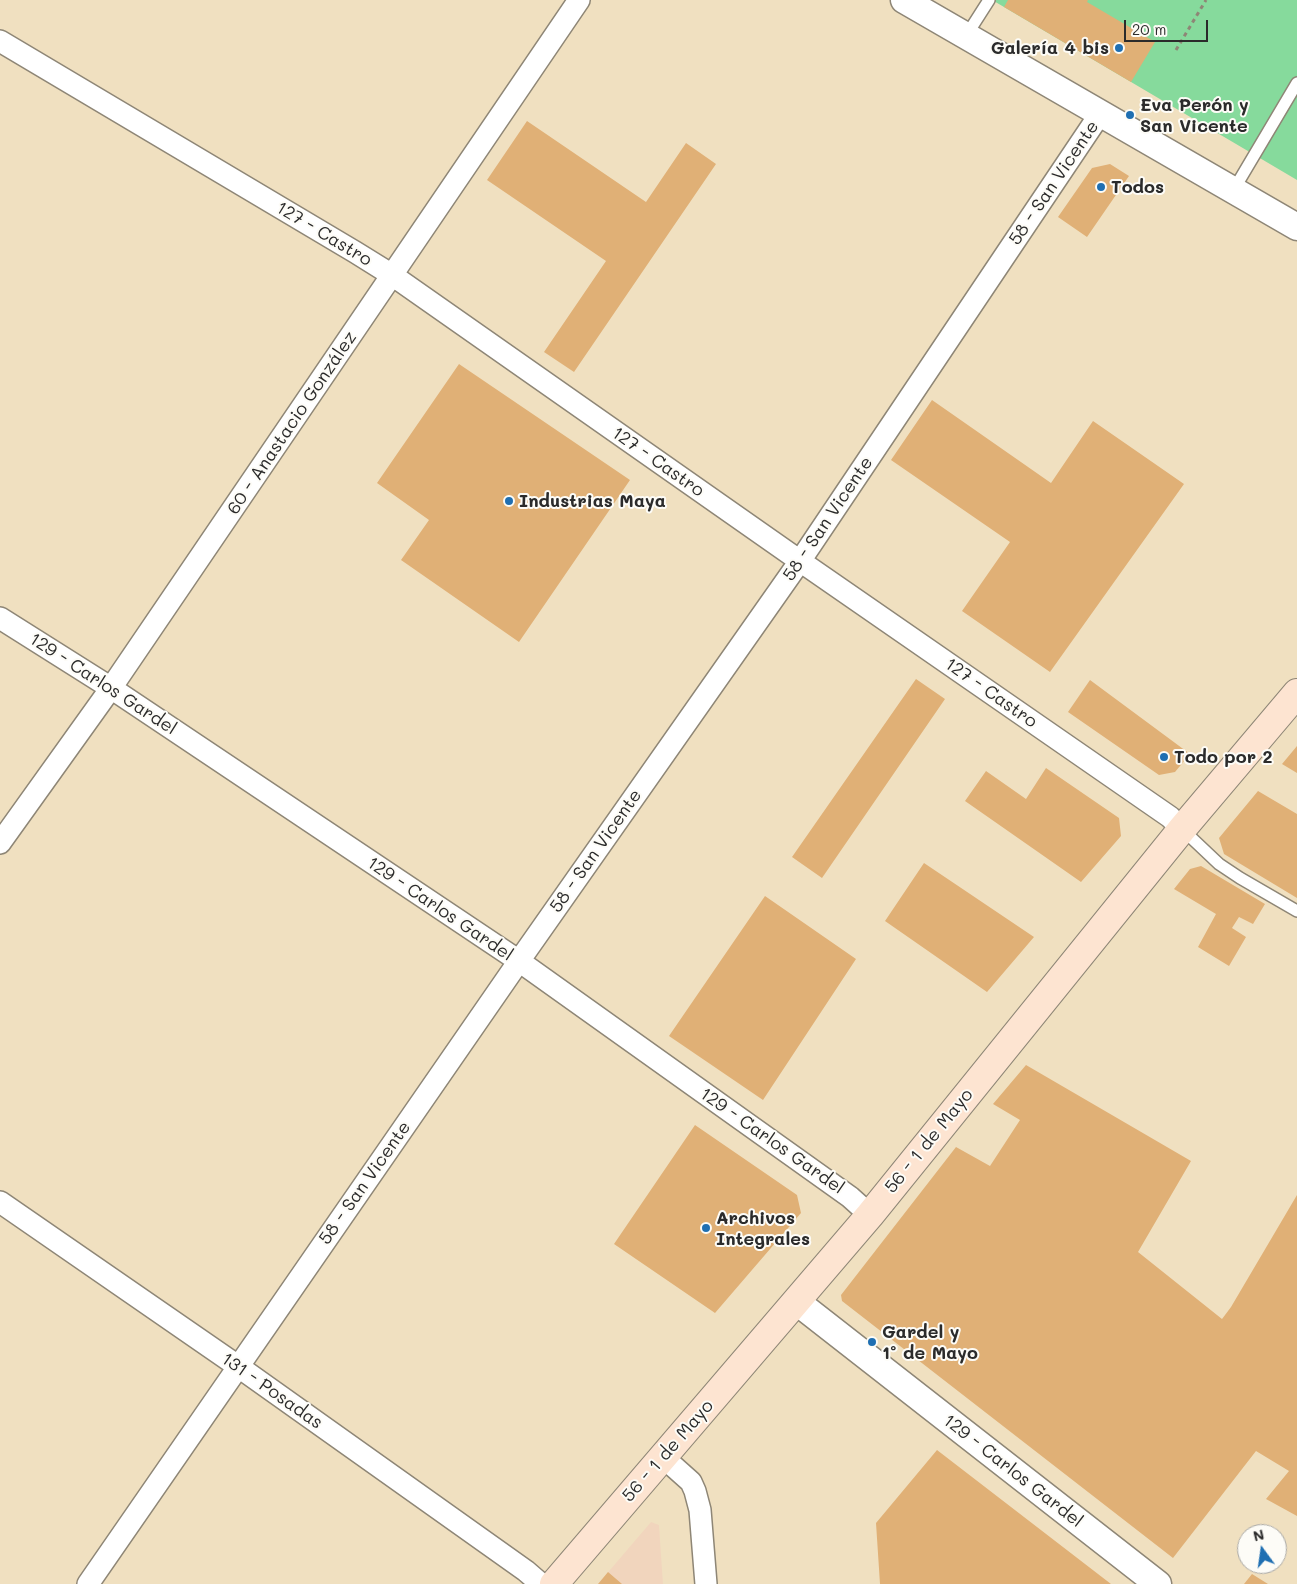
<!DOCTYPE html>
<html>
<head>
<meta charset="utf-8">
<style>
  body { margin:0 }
  #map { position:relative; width:1297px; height:1584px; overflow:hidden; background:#f0e0c0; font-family:Mali,sans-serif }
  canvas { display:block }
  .north { position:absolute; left:1237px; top:1524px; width:50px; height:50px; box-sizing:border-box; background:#fdfcf7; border:1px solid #a9a8a5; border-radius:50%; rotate:346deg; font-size:14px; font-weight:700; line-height:20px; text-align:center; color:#2b2b2b }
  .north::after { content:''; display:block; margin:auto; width:18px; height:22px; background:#1f6fb2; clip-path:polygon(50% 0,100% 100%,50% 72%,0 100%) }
  .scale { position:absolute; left:1124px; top:20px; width:84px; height:22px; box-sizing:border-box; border:2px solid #2b2b2b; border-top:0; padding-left:6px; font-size:15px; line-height:18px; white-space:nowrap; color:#2b2b2b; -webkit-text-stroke:4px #fdfcf7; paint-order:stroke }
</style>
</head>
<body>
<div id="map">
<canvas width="1297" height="1584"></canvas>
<div class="north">N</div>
<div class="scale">20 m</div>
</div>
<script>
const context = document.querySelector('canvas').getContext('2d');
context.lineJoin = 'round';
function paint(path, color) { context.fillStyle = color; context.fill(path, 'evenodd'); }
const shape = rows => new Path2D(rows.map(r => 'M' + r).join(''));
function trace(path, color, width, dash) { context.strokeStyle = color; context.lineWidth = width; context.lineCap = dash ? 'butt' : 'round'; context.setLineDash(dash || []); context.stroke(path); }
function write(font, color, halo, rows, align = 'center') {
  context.font = font + ' Mali,sans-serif'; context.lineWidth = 4; context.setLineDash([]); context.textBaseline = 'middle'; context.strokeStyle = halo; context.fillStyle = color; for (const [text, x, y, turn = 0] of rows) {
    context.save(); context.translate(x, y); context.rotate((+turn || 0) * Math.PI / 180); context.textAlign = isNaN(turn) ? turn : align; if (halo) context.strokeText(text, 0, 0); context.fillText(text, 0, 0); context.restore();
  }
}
paint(shape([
  [651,1522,659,1525,663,1584,598,1584]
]), '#f1d5bd');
paint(shape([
  [992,0,1297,0,1297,180,1004,7]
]), '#86da9c');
paint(shape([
  [1008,0,1088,0,1087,2,1155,42,1131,82,1004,7],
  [527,121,646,202,686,143,716,164,574,372,544,352,606,261,487,180],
  [1110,164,1129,176,1087,237,1058,217,1092,168],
  [459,364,630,480,519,642,401,560,429,520,377,483],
  [932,400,1051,483,1093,421,1184,484,1050,672,962,611,1010,542,891,460],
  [916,679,945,699,822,878,792,857],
  [1090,680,1190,754,1175,772,1159,775,1068,712],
  [1297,746,1297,773,1282,764],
  [1046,768,1119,818,1121,836,1081,882,965,801,986,771,1026,799],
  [1258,791,1297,814,1297,898,1224,854,1219,838],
  [924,863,1034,937,987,992,885,921],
  [1201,866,1265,904,1253,924,1239,917,1232,928,1246,937,1229,966,1198,947,1216,914,1174,889,1190,869],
  [765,896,856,959,763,1100,669,1036],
  [1026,1065,1191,1161,1138,1252,1222,1319,1231,1307,1297,1195,1297,1516,1266,1499,1289,1471,1256,1451,1173,1558,842,1301,841,1295,956,1147,990,1166,1020,1120,993,1104],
  [695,1125,797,1195,801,1213,715,1313,614,1244],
  [937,1450,1111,1584,880,1584,876,1523],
  [608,1572,622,1584,598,1584],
  [1252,1574,1268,1584,1244,1584]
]), '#e0b076');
const service = shape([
  [966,36,989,0],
  [1233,191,1297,83],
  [1182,829,1219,864,1240,878,1297,911]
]);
const minor = shape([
  [0,41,355,252,392,275,800,561,1170,817,1182,829],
  [0,618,111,688,519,961,850,1197,870,1215],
  [0,843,111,688,579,0],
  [0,1202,239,1367,526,1571,541,1584],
  [663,1457,691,1482,695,1491,700,1510,706,1584],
  [88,1584,519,961,800,561,1100,114]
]);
const tertiary = shape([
  [904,0,1297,227],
  [797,1302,1158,1584]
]);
const secondary = shape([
  [554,1584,870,1215,1182,829,1297,693]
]);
trace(service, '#8e8676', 14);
trace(minor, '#8e8676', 24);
trace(tertiary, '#8e8676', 29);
trace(secondary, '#8e8676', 30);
trace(shape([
  [1176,50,1206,0]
]), '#8e8676', 3, [4, 4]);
trace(service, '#fff', 11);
trace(minor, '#fff', 21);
trace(tertiary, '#fff', 26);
trace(secondary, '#fde4d1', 28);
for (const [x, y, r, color] of [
  [1119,48,5,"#1f6fb2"],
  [1130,115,5,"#1f6fb2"],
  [1101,187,5,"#1f6fb2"],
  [509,501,5,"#1f6fb2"],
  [1164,757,5,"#1f6fb2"],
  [706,1228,5,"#1f6fb2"],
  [872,1342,5,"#1f6fb2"]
]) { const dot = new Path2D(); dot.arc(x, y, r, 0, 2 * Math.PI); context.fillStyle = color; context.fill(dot); trace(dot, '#fdfcf7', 2); }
write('bold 18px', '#2b2b2b', '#fdfcf7', [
  ["Galería 4 bis",1109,48,"right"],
  ["Eva Perón y",1140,105],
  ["San Vicente",1140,126],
  ["Todos",1111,187],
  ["Industrias Maya",519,501],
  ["Todo por 2",1174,757],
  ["Archivos",716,1218],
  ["Integrales",716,1239],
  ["Gardel y",882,1332],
  ["1º de Mayo",882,1353]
], 'left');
write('18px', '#2b2b2b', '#fdfcf7', [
  ["58 - San Vicente",1054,183,-56],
  ["127 - Castro",324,234,31],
  ["60 - Anastacio González",292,423,-56],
  ["127 - Castro",658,462,35],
  ["58 - San Vicente",828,519,-56],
  ["129 - Carlos Gardel",103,684,33],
  ["127 - Castro",991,693,35],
  ["58 - San Vicente",596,851,-55],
  ["129 - Carlos Gardel",440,909,34],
  ["129 - Carlos Gardel",772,1141,35],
  ["56 - 1 de Mayo",929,1141,-51],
  ["58 - San Vicente",365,1183,-55],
  ["131 - Posadas",272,1391,35],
  ["56 - 1 de Mayo",668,1451,-49],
  ["129 - Carlos Gardel",1013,1471,38]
]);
</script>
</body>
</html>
